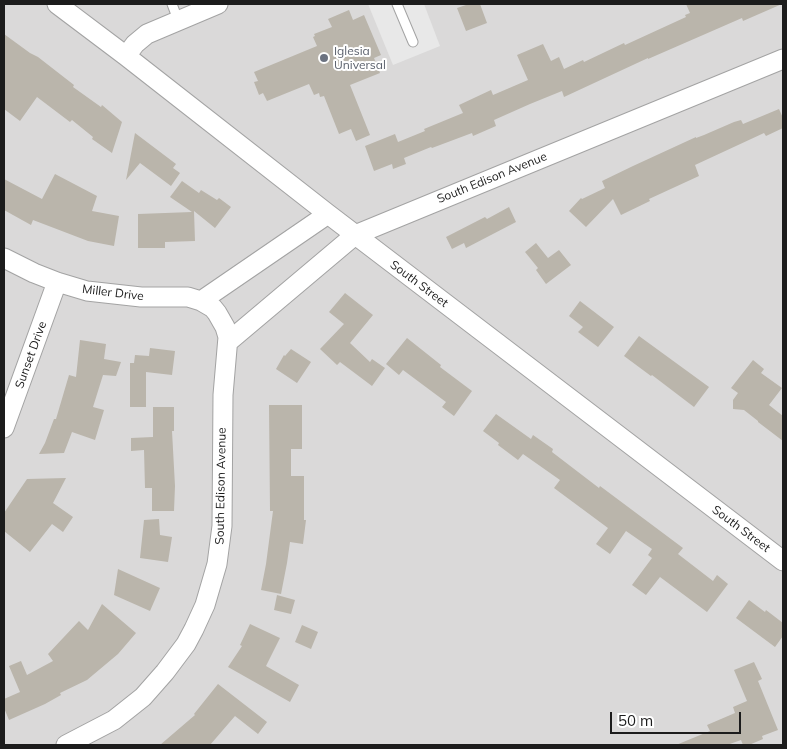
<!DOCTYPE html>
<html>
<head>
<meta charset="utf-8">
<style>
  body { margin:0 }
  #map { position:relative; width:787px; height:749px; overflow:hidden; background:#eeece1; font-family:Mulish,sans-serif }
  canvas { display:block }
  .frame { position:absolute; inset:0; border:5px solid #1c1c1c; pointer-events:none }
  .scale { position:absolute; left:610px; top:712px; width:131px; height:22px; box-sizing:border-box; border:2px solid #1c1c1c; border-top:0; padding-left:6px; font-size:15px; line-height:18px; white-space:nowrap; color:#1c1c1c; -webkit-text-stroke:4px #fff; paint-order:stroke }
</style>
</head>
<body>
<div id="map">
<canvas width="787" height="749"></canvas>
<div class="frame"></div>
<div class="scale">50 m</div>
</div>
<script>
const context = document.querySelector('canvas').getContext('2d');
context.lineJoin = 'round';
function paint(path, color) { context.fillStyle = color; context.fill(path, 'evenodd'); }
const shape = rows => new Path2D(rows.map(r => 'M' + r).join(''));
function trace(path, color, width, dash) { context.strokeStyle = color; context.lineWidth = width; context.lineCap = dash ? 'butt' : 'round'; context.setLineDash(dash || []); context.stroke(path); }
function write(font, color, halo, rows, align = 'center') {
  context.font = font + ' Mulish,sans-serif'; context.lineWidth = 4; context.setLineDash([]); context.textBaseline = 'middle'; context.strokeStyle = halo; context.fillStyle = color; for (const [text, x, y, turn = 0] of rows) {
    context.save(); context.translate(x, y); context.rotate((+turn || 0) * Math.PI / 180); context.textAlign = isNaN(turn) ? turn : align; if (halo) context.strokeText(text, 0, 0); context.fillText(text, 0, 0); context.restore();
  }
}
paint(shape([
  [4,4,783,4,783,745,4,745]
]), '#dad9d9');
paint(shape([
  [368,4,424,4,440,46,393,65]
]), '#e8e8e8');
paint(shape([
  [469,4,480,4,487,23,466,31,457,8],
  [686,4,782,4,743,21,742,18,648,59,648,58,564,97,562,91,530,104,494,120,496,126,473,136,472,133,432,148,431,147,404,158,406,164,393,169,392,164,374,171,365,146,395,134,398,142,425,131,424,129,463,113,459,105,491,90,493,95,528,80,517,55,543,44,551,61,559,57,564,69,583,60,584,62,624,43,625,45,686,17,685,15,690,13],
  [349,10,353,20,364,15,381,55,374,58,380,73,350,85,370,135,356,141,351,129,339,134,324,96,320,97,319,93,314,95,309,84,267,101,263,93,259,95,254,82,258,81,254,72,317,46,313,37,315,36,314,34,332,27,328,19],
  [4,34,30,53,38,57,74,85,73,87,101,107,102,105,122,122,112,153,92,139,93,137,72,120,70,122,37,97,20,121,4,109],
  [779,109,783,118,783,128,766,136,764,133,695,165,699,176,649,199,650,201,621,215,613,199,586,227,569,211,581,198,582,199,605,188,602,181,633,166,696,137,696,138,704,135,734,122,741,120,743,124],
  [135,133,176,164,173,168,180,173,171,186,140,163,126,180],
  [55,174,97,196,92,211,119,216,114,246,88,241,33,220,31,225,4,210,4,179,42,199],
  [182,181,199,193,201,190,217,200,219,198,231,207,215,228,194,211,195,241,165,242,165,248,138,248,138,214,192,212,170,197],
  [509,207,516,222,466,248,464,243,452,249,446,237,485,217,487,219],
  [536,243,548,258,559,250,571,265,546,284,536,270,538,268,525,252],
  [345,293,373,315,350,343,370,362,372,359,385,368,372,386,340,362,337,365,320,349,344,324,329,312],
  [580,301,614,327,598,347,578,332,583,327,569,316],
  [639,336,709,387,694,407,652,375,651,376,624,356],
  [407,338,441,365,440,367,472,391,454,416,442,407,446,402,403,370,399,375,386,364],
  [80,340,106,344,104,359,121,362,116,376,103,375,93,407,104,410,95,440,72,432,64,453,39,454,45,443,54,419,56,419,69,375,76,377],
  [150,348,175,351,172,375,146,372,146,407,130,407,130,363,134,363,135,355,149,356],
  [291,349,311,362,297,383,276,369,284,355,285,356],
  [753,360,764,369,761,373,782,388,769,405,783,416,783,441,758,422,758,421,744,410,733,409,733,400,738,393,731,388],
  [269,405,302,405,302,449,291,449,291,476,304,476,304,520,306,520,303,544,290,542,287,563,281,594,261,590,266,564,273,511,270,511],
  [153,407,174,407,174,431,172,431,175,486,174,511,152,511,152,488,145,488,144,450,131,451,131,438,153,437],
  [496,414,531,439,533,435,553,449,552,452,599,488,600,486,683,548,678,554,713,581,717,575,728,584,707,612,660,577,646,595,632,585,652,558,648,555,652,549,626,531,610,554,596,544,608,528,554,488,560,480,523,454,518,460,498,445,499,443,483,431],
  [66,478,53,503,73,517,63,532,52,524,30,552,4,531,4,513,27,479],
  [159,519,160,535,172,537,168,562,140,558,144,520],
  [118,569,160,588,150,611,114,595],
  [277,595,295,600,291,614,274,610],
  [749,600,765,612,766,610,783,623,783,636,775,647,736,618],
  [102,604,136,633,118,654,87,680,60,693,61,695,45,704,9,720,4,708,4,699,20,692,9,666,21,661,27,675,53,661,48,654,79,621,88,630],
  [250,624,280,638,266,666,299,685,290,702,228,667,242,646,240,645],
  [302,625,318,632,311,649,295,642],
  [754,662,762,679,758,681,778,730,762,736,763,739,749,745,743,745,741,740,727,745,676,745,710,731,707,725,735,713,733,707,747,701,734,670],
  [218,684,267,722,258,734,235,716,210,745,160,745,195,715,194,714]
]), '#bab5ab');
const service = shape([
  [172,4,178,20],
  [397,4,413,42]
]);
const minor = shape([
  [57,4,126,56,328,214,783,561],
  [126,56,135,44,147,34,218,4],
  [4,258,34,273,57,282,87,291,141,297,188,297,201,301,213,308,217,313,225,327,228,337,223,395,222,526,217,564,205,605,194,629,186,644,165,672,143,697,114,720,66,745],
  [201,301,328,214],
  [228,342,355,235,783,59],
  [4,428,57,282]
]);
trace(service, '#a3a3a3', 11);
trace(minor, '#a3a3a3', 21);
trace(service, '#fff', 9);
trace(minor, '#fff', 19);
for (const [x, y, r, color] of [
  [324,58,5,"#6b7280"]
]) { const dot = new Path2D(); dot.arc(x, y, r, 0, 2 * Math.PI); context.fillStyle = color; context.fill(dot); trace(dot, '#fff', 2); }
write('12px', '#5b616d', '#fff', [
  ["Iglesia",334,51],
  ["Universal",334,65]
], 'left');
write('12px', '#1c1c1c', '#fff', [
  ["South Edison Avenue",492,178,-22],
  ["South Street",419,284,37],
  ["Miller Drive",113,293,7],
  ["Sunset Drive",31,355,-70],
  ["South Edison Avenue",221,486,-89],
  ["South Street",741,529,37]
]);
</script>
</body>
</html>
